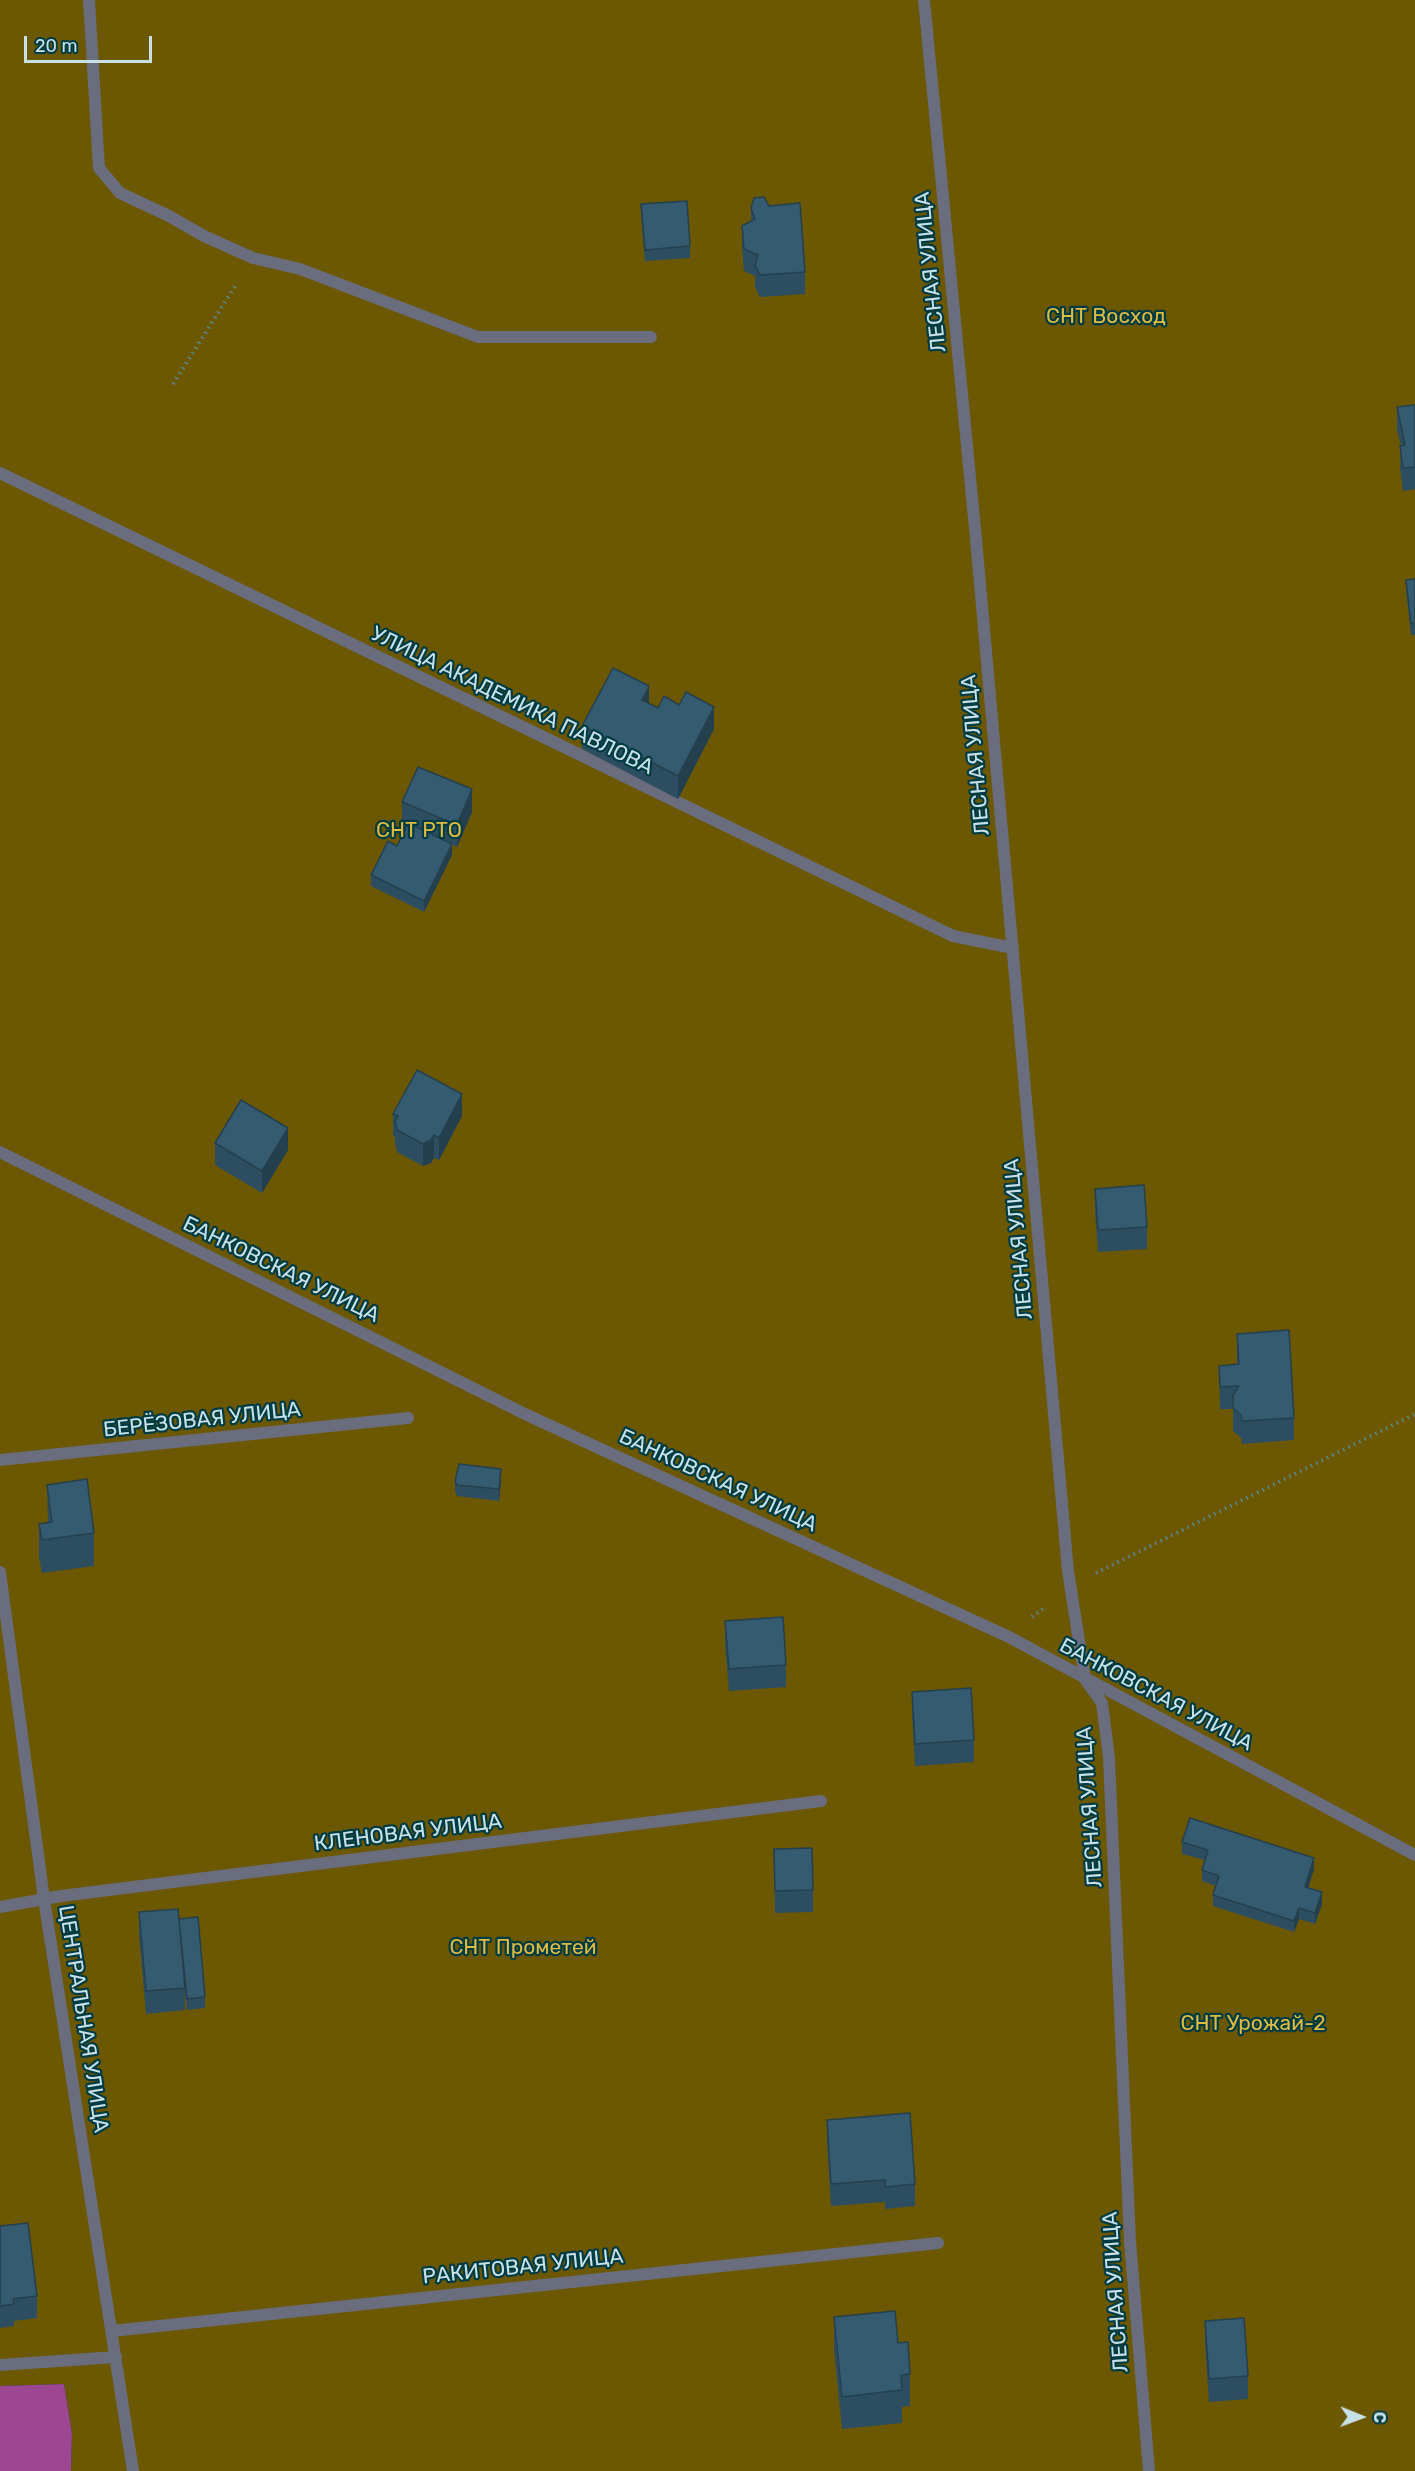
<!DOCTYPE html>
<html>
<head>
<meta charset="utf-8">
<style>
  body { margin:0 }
  #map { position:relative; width:1415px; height:2471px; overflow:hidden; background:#013b44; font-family:Rubik,sans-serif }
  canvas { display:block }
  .north { position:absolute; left:1331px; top:2387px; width:60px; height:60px; -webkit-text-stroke:4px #013b44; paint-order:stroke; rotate:91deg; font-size:16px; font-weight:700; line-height:24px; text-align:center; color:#c8e1e7 }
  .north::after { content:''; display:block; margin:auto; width:21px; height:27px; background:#c8e1e7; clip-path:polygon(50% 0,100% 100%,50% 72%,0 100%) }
  .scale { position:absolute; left:24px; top:36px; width:128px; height:27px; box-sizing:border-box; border:3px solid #c8e1e7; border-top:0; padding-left:8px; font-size:18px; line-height:21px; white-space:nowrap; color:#c8e1e7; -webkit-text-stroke:4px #013b44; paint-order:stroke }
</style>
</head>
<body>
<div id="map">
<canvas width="1415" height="2471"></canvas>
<div class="north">С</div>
<div class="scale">20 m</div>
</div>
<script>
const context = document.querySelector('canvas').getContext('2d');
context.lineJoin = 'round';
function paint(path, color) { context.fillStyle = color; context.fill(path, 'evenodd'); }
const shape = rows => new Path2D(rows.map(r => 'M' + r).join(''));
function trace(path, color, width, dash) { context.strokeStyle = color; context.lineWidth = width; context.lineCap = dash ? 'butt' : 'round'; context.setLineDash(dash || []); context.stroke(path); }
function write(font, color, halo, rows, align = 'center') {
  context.font = font + ' Rubik,sans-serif'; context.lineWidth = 4.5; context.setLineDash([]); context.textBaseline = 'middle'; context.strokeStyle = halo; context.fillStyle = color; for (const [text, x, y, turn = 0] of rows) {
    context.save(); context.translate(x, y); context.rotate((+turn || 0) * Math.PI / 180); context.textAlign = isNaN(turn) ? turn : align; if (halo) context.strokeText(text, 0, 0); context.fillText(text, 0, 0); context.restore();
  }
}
paint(shape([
  [0,0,1415,0,1415,2471,71,2471,72,2433,64,2384,0,2386]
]), '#6c5703');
paint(shape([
  [64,2384,72,2433,71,2471,0,2471,0,2386]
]), '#9d4691');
trace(shape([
  [173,384,237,283],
  [1096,1573,1415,1414],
  [1032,1617,1045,1607]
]), '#5d888f', 4, [1.5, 4.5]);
trace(shape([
  [89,0,99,168,120,193,169,216,204,236,253,258,300,269,478,337,651,337],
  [924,0,976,539,1068,1571,1085,1679,1102,1703,1109,1758,1130,2241,1149,2471],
  [0,473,953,936,1013,948],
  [0,1152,527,1415,1009,1637,1415,1855],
  [0,1460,408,1418],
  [0,1572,44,1899,133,2471],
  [0,1907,61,1896,821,1801],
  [112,2331,938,2243],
  [0,2365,116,2357]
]), '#696d7d', 12);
paint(shape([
  [641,204,690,246,690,258,645,261,641,216],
  [751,208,805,272,805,294,760,297,755,287,755,276,744,271,742,249,742,226,751,222],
  [1415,405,1415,489,1403,491,1400,468,1401,446,1397,430,1397,407],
  [1415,579,1415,635,1411,635,1406,591,1406,580],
  [649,703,658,708,679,705,714,729,678,799,582,749,582,726],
  [402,802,472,812,457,847,452,845,452,855,424,912,371,886,371,875,397,846,406,826,402,825],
  [393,1114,462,1116,439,1160,434,1158,431,1163,423,1166,397,1152,395,1143,395,1137,393,1136],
  [215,1143,288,1150,262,1193,215,1165],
  [1095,1189,1147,1227,1147,1249,1098,1252,1095,1211],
  [1237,1334,1294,1418,1294,1440,1242,1444,1241,1438,1233,1431,1233,1409,1220,1409,1219,1366,1237,1364],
  [455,1481,501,1481,499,1501,457,1496,455,1492],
  [47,1485,94,1533,94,1566,42,1573,39,1557,39,1524,48,1523],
  [725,1621,786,1665,786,1687,729,1691,725,1644],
  [912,1692,974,1740,974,1762,915,1766,912,1714],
  [1182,1842,1314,1869,1308,1888,1322,1904,1315,1924,1299,1919,1294,1932,1213,1906,1213,1895,1216,1886,1202,1881,1202,1870,1205,1860,1182,1854],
  [774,1849,813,1890,813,1912,775,1913],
  [139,1912,179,1925,205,1997,205,2008,187,2010,185,1989,185,2010,146,2014,139,1934],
  [827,2120,915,2184,915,2206,885,2209,885,2202,831,2206,827,2142],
  [0,2226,37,2296,37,2318,14,2321,14,2326,0,2328],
  [834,2317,898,2343,910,2374,910,2406,902,2407,902,2423,842,2429,834,2349],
  [1205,2321,1248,2376,1248,2399,1209,2402,1205,2343]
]), '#2d4e60');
paint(shape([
  [649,686,649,709,642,700],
  [714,707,714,729,678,799,678,776],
  [472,789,472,812,457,847,457,825],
  [452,844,452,855,424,912,424,901],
  [462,1094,462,1116,439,1160,439,1138],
  [288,1128,288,1150,262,1193,262,1171],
  [434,1135,434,1158,431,1163,423,1166,423,1144],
  [501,1469,501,1481,499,1501,499,1489],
  [1314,1858,1314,1869,1305,1898,1305,1887],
  [1322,1892,1322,1904,1315,1924,1315,1913],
  [1299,1908,1299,1919,1294,1932,1294,1921]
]), '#24404e');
const building = shape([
  [764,197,769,206,800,203,805,272,760,275,755,265,758,255,744,249,742,226,755,219,751,208,754,198,764,197],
  [687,201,690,246,645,250,641,204,687,201],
  [1415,405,1415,467,1403,468,1400,446,1405,445,1397,407,1415,405],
  [1415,579,1415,623,1411,624,1406,580,1415,579],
  [613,668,649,686,642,700,658,708,664,696,679,705,686,692,714,707,678,776,582,726,613,668],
  [418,767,472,789,457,825,402,802,418,767],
  [408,823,452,844,424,901,371,875,388,841,397,846,408,823],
  [417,1070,462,1094,439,1138,434,1135,431,1140,423,1144,397,1130,395,1121,398,1116,393,1114,417,1070],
  [241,1100,288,1128,262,1171,215,1143,241,1100],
  [1144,1185,1147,1227,1098,1230,1095,1189,1144,1185],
  [1289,1330,1294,1418,1242,1421,1241,1415,1233,1408,1233,1395,1239,1386,1220,1387,1219,1366,1239,1364,1237,1334,1289,1330],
  [459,1464,501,1469,499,1489,457,1485,455,1481,459,1464],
  [87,1479,94,1533,42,1540,39,1524,52,1522,47,1485,87,1479],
  [783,1617,786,1665,729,1669,725,1621,783,1617],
  [971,1688,974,1740,915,1744,912,1692,971,1688],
  [1190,1818,1314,1858,1305,1887,1322,1892,1315,1913,1299,1908,1294,1921,1213,1895,1219,1876,1202,1870,1208,1850,1182,1842,1190,1818],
  [812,1848,813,1890,775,1891,774,1849,812,1848],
  [178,1909,185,1988,146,1991,139,1912,178,1909],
  [198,1917,205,1997,187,1999,179,1919,198,1917],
  [910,2113,915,2184,885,2187,885,2180,831,2184,827,2120,910,2113],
  [28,2223,37,2296,13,2299,14,2304,0,2306,0,2226,28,2223],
  [895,2311,898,2343,908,2342,910,2374,901,2375,902,2390,842,2397,834,2317,895,2311],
  [1244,2318,1248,2376,1209,2379,1205,2321,1244,2318]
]);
paint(building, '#345b70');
trace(building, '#24404e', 1.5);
write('21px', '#c8e1e7', '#013b44', [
  ["ЛЕСНАЯ УЛИЦА",931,272,-96],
  ["УЛИЦА АКАДЕМИКА ПАВЛОВА",512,701,26],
  ["ЛЕСНАЯ УЛИЦА",976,755,-95],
  ["ЛЕСНАЯ УЛИЦА",1019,1239,-95],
  ["БАНКОВСКАЯ УЛИЦА",281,1270,26],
  ["БЕРЁЗОВАЯ УЛИЦА",202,1420,-6],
  ["БАНКОВСКАЯ УЛИЦА",718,1481,25],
  ["БАНКОВСКАЯ УЛИЦА",1156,1695,28],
  ["ЛЕСНАЯ УЛИЦА",1090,1807,-94],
  ["КЛЕНОВАЯ УЛИЦА",408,1833,-7],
  ["ЦЕНТРАЛЬНАЯ УЛИЦА",83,2019,81],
  ["РАКИТОВАЯ УЛИЦА",523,2267,-6],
  ["ЛЕСНАЯ УЛИЦА",1116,2292,-94]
]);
write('21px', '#dfbc40', '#013b44', [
  ["СНТ Восход",1106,317],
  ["СНТ РТО",419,831],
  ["СНТ Прометей",523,1948],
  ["СНТ Урожай-2",1253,2024]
]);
</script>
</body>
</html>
